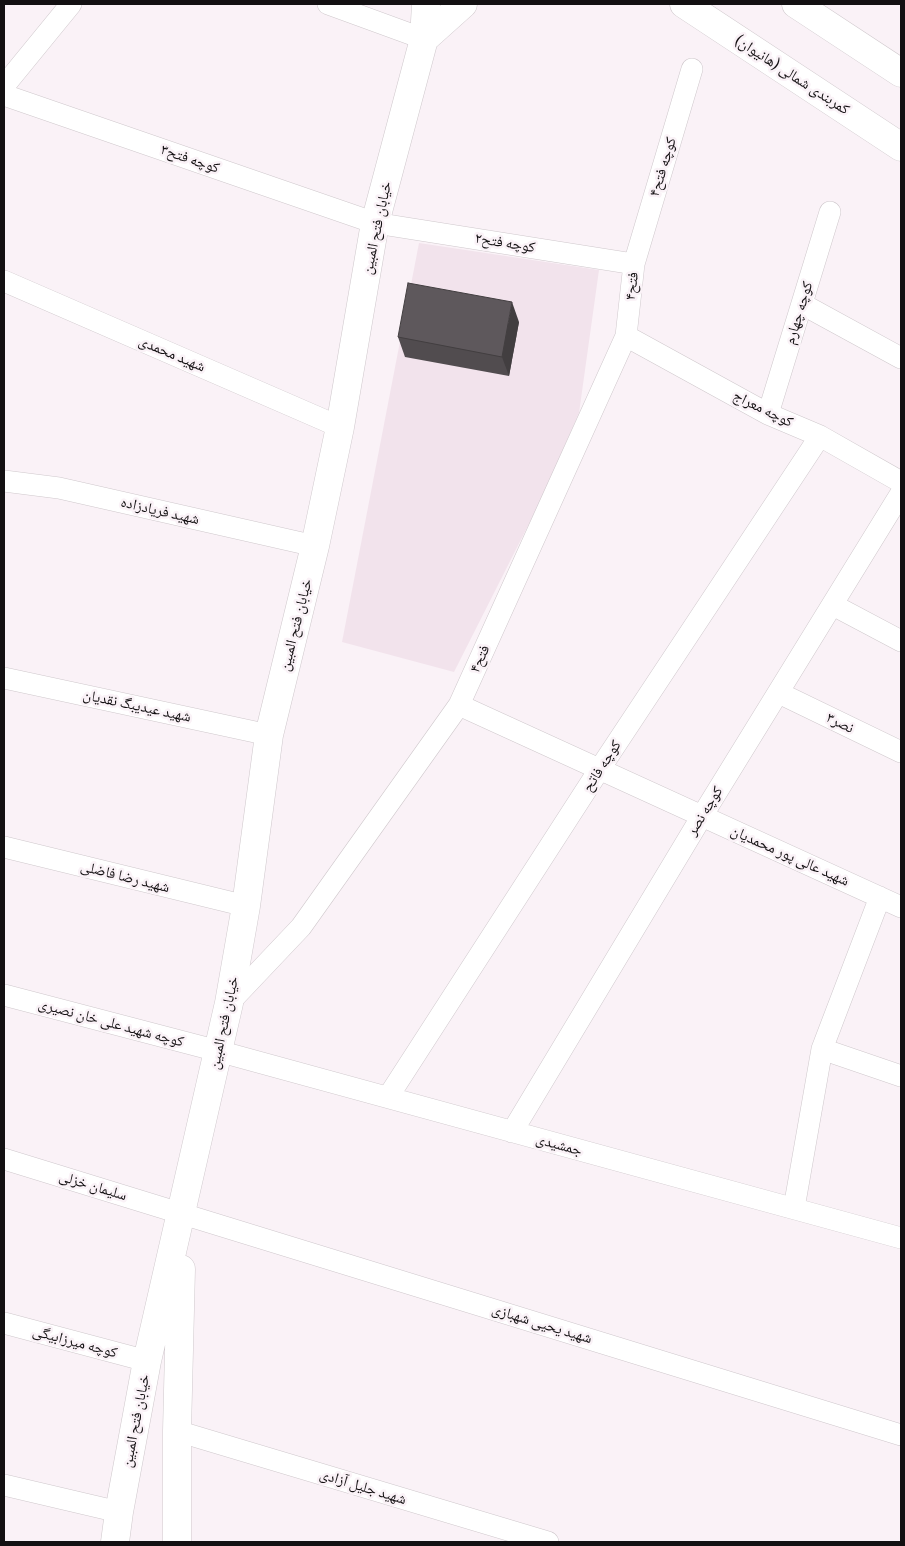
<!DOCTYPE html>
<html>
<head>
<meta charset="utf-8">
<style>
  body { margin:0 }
  #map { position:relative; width:905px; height:1546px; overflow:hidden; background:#faf2f7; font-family:Literata,serif }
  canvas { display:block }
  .frame { position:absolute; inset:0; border:5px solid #131012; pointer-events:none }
</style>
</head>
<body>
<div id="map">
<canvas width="905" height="1546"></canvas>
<div class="frame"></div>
</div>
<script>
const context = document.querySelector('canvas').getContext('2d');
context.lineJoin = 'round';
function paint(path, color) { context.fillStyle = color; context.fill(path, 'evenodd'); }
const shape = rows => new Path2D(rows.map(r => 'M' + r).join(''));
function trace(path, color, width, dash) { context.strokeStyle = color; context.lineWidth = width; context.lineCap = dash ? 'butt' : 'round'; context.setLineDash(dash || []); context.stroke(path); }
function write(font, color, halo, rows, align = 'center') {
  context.font = font + ' Literata,"Noto Naskh Arabic",serif'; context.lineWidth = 5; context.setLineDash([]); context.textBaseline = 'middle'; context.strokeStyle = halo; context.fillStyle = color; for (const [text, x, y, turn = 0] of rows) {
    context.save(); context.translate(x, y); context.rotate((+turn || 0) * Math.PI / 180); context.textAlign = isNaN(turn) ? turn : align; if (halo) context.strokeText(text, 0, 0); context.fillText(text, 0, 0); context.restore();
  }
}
paint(shape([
  [419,243,599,270,579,413,542,498,454,672,342,642]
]), '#f2e3ec');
const street = shape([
  [328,4,424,39],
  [4,86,71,4],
  [4,95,375,223,634,264],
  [4,281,340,427],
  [802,304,901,358],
  [626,336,768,414,820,436,901,482],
  [768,414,830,212],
  [4,481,59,488,315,546],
  [833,605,901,641],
  [4,678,269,735],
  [779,693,901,752],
  [459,705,901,907],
  [4,847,246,906],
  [4,995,218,1051,901,1238],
  [229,1003,301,927,459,705,626,336,634,264,692,69],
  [822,1049,901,1076],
  [388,1097,599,770,820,436],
  [512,1132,702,816,901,493],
  [4,1159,901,1435],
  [794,1208,822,1049,880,897],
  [4,1323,147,1361],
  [177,1431,548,1542],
  [4,1485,119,1512]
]);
const secondary = shape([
  [424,39,463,4],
  [115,1542,119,1512,147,1361,229,1003,246,906,269,735,315,546,340,427,375,223,424,39,426,4],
  [177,1542,177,1431,181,1269]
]);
const primary = shape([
  [684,4,901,147],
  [796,4,901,73]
]);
trace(street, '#cfc8cc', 22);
trace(secondary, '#cfc8cc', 29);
trace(primary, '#cfc8cc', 29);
trace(street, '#fff', 21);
trace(secondary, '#fff', 28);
trace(primary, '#fff', 28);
paint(shape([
  [519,322,509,376,405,357,398,337]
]), '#514c4f');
paint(shape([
  [512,302,519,322,509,376,502,357]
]), '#423e40');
const building = shape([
  [408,283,512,302,502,357,398,337,408,283]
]);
paint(building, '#5e585c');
trace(building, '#423e40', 1);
write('15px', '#131012', '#faf2f7', [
  ["کمربندی شمالی (هانیوان)",792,75,33],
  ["کوچه فتح۳",190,159,19],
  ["کوچه فتح۴",663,167,-73],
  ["خیابان فتح المبین",377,228,-78],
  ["کوچه فتح۲",505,243,9],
  ["فتح۴",632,286,-83],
  ["کوچه چهارم",799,313,-73],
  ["شهید محمدی",172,354,23],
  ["کوچه معراج",763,409,26],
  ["شهید فریادزاده",160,511,13],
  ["خیابان فتح المبین",296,625,-76],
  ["فتح۴",480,659,-66],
  ["شهید عیدیبگ نقدیان",137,706,12],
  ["نصر۳",840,723,26],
  ["کوچه فاتح",602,766,-57],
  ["کوچه نصر",705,811,-58],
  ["شهید عالی پور محمدیان",790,856,24],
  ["شهید رضا فاضلی",125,877,14],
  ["کوچه شهید علی خان نصیری",111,1023,15],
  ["خیابان فتح المبین",224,1023,-78],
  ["جمشیدی",559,1145,15],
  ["سلیمان خزلی",93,1186,17],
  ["شهید یحیی شهبازی",542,1324,17],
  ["کوچه میرزابیگی",75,1342,15],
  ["خیابان فتح المبین",136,1421,-79],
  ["شهید جلیل آزادی",363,1487,17]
]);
</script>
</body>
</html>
